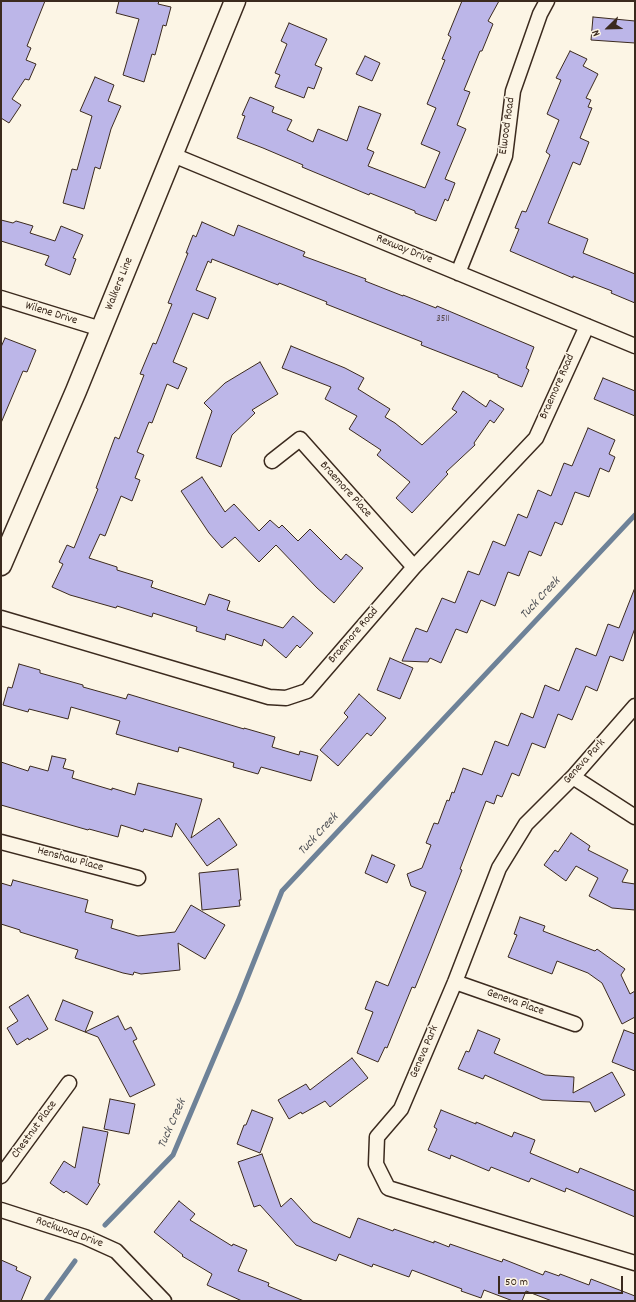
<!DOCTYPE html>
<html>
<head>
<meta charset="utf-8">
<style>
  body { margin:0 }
  #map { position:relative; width:636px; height:1302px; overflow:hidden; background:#fcf5e5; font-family:Dekko,sans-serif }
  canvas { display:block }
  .frame { position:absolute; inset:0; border:2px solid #3b2a1e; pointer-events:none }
  .north { position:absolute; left:588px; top:8px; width:40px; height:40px; -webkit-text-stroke:3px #fcf5e5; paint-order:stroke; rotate:247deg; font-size:11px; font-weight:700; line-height:16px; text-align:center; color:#3b2a1e }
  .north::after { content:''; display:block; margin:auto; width:14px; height:18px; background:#3b2a1e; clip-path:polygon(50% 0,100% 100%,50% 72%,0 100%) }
  .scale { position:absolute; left:498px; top:1276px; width:125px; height:18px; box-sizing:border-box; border:2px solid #3b2a1e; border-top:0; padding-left:5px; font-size:12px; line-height:14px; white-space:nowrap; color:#3b2a1e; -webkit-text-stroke:3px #fcf5e5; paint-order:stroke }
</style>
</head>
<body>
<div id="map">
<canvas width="636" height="1302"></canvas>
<div class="frame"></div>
<div class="north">N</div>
<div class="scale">50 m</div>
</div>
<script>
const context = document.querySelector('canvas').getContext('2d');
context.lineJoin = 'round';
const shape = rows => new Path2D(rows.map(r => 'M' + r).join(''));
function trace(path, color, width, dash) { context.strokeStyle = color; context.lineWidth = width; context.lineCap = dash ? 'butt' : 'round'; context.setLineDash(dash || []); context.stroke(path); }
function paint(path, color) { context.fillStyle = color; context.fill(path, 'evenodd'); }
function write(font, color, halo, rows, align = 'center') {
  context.font = font + ' Dekko,sans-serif'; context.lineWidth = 3; context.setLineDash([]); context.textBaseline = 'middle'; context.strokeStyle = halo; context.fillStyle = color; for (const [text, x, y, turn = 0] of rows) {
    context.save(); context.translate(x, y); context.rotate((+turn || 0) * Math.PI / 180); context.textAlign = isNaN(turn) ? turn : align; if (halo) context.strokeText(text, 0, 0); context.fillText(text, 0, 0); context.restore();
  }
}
trace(shape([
  [105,1225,173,1155,239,999,282,891,635,515],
  [46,1301,75,1261]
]), '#6e8298', 5);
const building = shape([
  [1,1,45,1,27,46,31,48,26,60,36,64,29,80,25,79,12,99,21,105,9,123,1,118,1,1],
  [119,1,159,1,158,4,171,7,166,26,163,25,155,55,152,54,144,82,123,75,139,19,116,13,119,1],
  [462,1,499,1,488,21,493,24,482,51,480,51,464,90,470,92,457,125,466,129,445,179,455,183,448,201,445,199,436,221,415,213,415,211,370,193,369,195,338,182,302,167,303,165,263,148,237,138,245,116,242,115,250,97,274,107,272,112,292,120,287,130,313,142,318,129,347,141,359,106,381,114,367,149,374,152,368,166,425,188,440,152,421,144,436,108,427,104,445,60,442,59,451,37,448,35,462,1],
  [593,17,635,21,635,43,591,40,593,17],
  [289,23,327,39,315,65,322,68,314,89,308,87,304,98,275,87,280,75,275,73,287,44,281,41,289,23],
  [570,51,587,59,583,66,598,74,586,98,591,100,588,107,592,108,580,138,589,142,580,165,573,162,548,223,588,239,583,253,635,274,635,303,611,293,612,291,573,276,573,278,510,251,519,229,515,228,522,211,526,212,550,155,546,152,559,120,547,114,561,80,556,78,570,51],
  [365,56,380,63,372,81,356,74,365,56],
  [95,77,114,85,108,101,121,106,111,129,100,169,95,167,84,209,63,203,72,169,77,170,92,116,80,111,95,77],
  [1,220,13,223,16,221,33,226,30,233,55,241,61,226,83,235,73,258,76,259,70,275,45,265,49,256,1,241,1,220],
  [202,222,234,236,238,225,305,252,303,256,366,279,365,281,403,296,403,295,436,308,437,306,534,347,526,368,529,370,522,387,498,377,498,375,421,345,422,342,326,304,327,302,279,283,278,285,212,259,211,263,208,261,196,290,216,298,208,319,193,313,173,362,187,368,178,389,167,384,152,423,149,422,137,452,144,455,135,478,140,480,132,501,121,496,105,536,100,534,89,558,117,567,117,570,153,581,151,587,205,605,209,594,230,601,227,610,283,628,293,616,313,633,300,648,297,645,286,658,264,639,262,646,226,634,225,640,196,631,197,627,153,613,152,617,117,606,116,608,70,595,52,587,63,564,59,562,67,545,74,548,98,489,96,488,115,437,119,439,144,375,140,374,153,343,156,344,172,304,168,303,188,253,186,253,193,235,196,237,202,222],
  [5,338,36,350,27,372,23,371,1,423,1,347,5,338],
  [291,346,345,368,364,378,358,389,390,409,385,417,395,423,422,445,457,412,452,409,463,391,486,407,490,400,504,409,494,423,490,420,474,443,475,445,446,472,448,474,412,513,396,498,410,482,377,455,381,450,349,429,357,416,325,399,331,387,282,368,291,346],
  [260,362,278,394,252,410,255,413,232,435,221,467,196,458,212,411,204,403,225,383,260,362],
  [603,378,635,391,635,416,594,399,603,378],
  [588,428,615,440,609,454,615,457,609,472,600,468,589,497,575,492,562,525,555,522,541,556,529,551,519,576,508,572,495,606,481,600,467,633,456,629,441,663,430,658,428,662,402,661,416,628,427,632,442,598,455,603,468,571,479,575,493,541,505,546,518,514,527,518,538,490,551,496,564,463,572,466,588,428],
  [202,477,225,512,234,504,259,531,270,520,279,528,282,525,298,541,310,529,341,560,346,554,363,568,334,603,317,588,276,545,259,562,235,537,222,548,209,533,181,491,202,477],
  [634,590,635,590,635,628,623,661,610,656,597,691,586,686,572,720,558,714,545,748,532,743,519,776,512,773,502,797,497,795,494,804,486,801,460,869,462,870,430,951,415,988,412,987,387,1048,385,1047,378,1062,357,1053,373,1012,365,1009,376,981,388,986,426,892,411,886,407,874,422,868,431,845,426,843,434,823,438,824,447,800,449,801,452,792,454,793,463,768,482,775,495,741,508,746,521,713,533,718,545,685,559,691,576,648,596,656,608,624,619,628,634,590],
  [390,658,413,668,400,699,377,690,390,658],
  [19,664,40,670,40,673,83,685,83,687,126,699,128,694,244,729,244,728,275,737,272,747,299,755,300,751,318,756,311,781,261,767,258,774,233,767,234,763,179,747,178,752,116,734,120,721,71,707,68,719,29,709,28,712,3,705,8,687,12,688,19,664],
  [359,694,386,718,371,736,367,733,338,766,320,750,348,717,344,713,359,694],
  [52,756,66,759,63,768,74,771,72,778,112,790,112,788,135,795,138,783,202,799,191,838,219,818,237,845,207,866,176,823,172,837,144,829,143,832,121,825,118,837,89,829,88,830,1,805,1,762,28,771,30,766,48,771,52,756],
  [571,833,590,846,588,850,628,870,622,882,635,884,635,910,612,908,589,896,598,878,576,866,566,881,544,865,555,850,558,852,571,833],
  [372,855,395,865,387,883,365,873,372,855],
  [238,869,241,900,239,900,240,906,202,910,199,873,238,869],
  [13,880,88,900,85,912,113,920,111,928,138,936,175,932,191,905,225,925,205,959,178,943,180,970,141,974,134,972,133,975,123,973,75,958,78,950,20,932,20,930,1,924,1,883,11,886,13,880],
  [520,917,545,926,543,931,595,951,597,949,625,969,621,975,630,994,635,991,635,1017,622,1024,602,983,588,973,557,961,552,974,508,957,517,935,514,934,520,917],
  [28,995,48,1029,29,1040,28,1038,17,1045,7,1028,18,1021,9,1007,28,995],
  [63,1000,93,1012,85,1032,55,1020,63,1000],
  [118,1016,125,1030,131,1027,137,1039,133,1041,155,1085,130,1097,98,1037,85,1032,118,1016],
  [478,1030,500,1039,494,1053,545,1075,574,1077,573,1093,612,1072,625,1095,595,1112,590,1102,542,1100,485,1075,483,1079,458,1069,466,1051,469,1052,478,1030],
  [624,1030,635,1034,635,1071,612,1062,624,1030],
  [352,1058,368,1078,330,1107,325,1101,302,1114,301,1112,289,1119,278,1100,306,1084,310,1090,352,1058],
  [110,1099,135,1104,129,1134,104,1129,110,1099],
  [252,1110,273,1118,260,1153,237,1144,244,1125,246,1125,252,1110],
  [441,1110,476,1124,476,1122,512,1137,514,1132,535,1140,530,1153,578,1173,580,1168,635,1191,635,1217,566,1188,565,1192,531,1178,529,1182,491,1167,489,1171,451,1155,450,1159,428,1150,437,1129,434,1127,441,1110],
  [83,1127,108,1132,98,1183,100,1184,87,1205,66,1191,64,1193,50,1183,64,1161,75,1168,83,1127],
  [262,1154,281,1207,291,1198,313,1222,350,1238,358,1218,393,1231,394,1229,434,1243,434,1241,449,1247,450,1244,502,1262,503,1259,543,1275,545,1271,559,1276,560,1274,589,1285,591,1279,635,1296,635,1301,552,1301,526,1291,522,1301,513,1301,484,1290,481,1298,461,1291,462,1289,412,1270,409,1277,373,1264,372,1267,339,1254,336,1261,296,1245,260,1205,254,1207,238,1162,262,1154],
  [179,1201,195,1214,190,1220,232,1246,233,1244,247,1250,238,1271,269,1283,268,1286,304,1301,242,1301,207,1285,212,1274,182,1256,183,1255,154,1232,179,1201],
  [1,1260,17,1267,16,1270,31,1277,21,1301,1,1301,1,1260]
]);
paint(building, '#bcb6e8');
trace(building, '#3b2a1e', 1);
const minor = shape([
  [173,155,635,346],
  [458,273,505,156,513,91,540,14,547,1],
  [1,298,101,329],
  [272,461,300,439,414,567],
  [1,618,269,697,286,698,307,691,414,567,536,438,587,326],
  [635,706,573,777,526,824,499,868,455,982,401,1109,377,1137,376,1164,388,1188,635,1263],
  [573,777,635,817],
  [1,842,138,878],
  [455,982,575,1024],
  [1,1176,69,1083],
  [1,1210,85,1237,116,1251,164,1301]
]);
const secondary = shape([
  [1,565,76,391,235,1]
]);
trace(minor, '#3b2a1e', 17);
trace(secondary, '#3b2a1e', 23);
trace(minor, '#fcf5e5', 14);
trace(secondary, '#fcf5e5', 20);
write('10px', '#5b4d50', null, [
  ["3511",443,320]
]);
write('12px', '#3b2a1e', '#fcf5e5', [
  ["Elwood Road",508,126,-82],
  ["Rexway Drive",404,250,22],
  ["Walkers Line",120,284,-68],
  ["Wilene Drive",51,314,17],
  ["Braemore Road",558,387,-66],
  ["Braemore Place",345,490,48],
  ["Braemore Road",354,636,-49],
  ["Geneva Park",585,762,-48],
  ["Henshaw Place",70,860,15],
  ["Geneva Place",515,1003,19],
  ["Geneva Park",425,1052,-67],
  ["Chestnut Place",35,1130,-54],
  ["Rockwood Drive",69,1233,20]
]);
write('italic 13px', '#54565b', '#fcf5e5', [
  ["Tuck Creek",541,599,-47],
  ["Tuck Creek",319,835,-47],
  ["Tuck Creek",173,1124,-66]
]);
</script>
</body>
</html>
